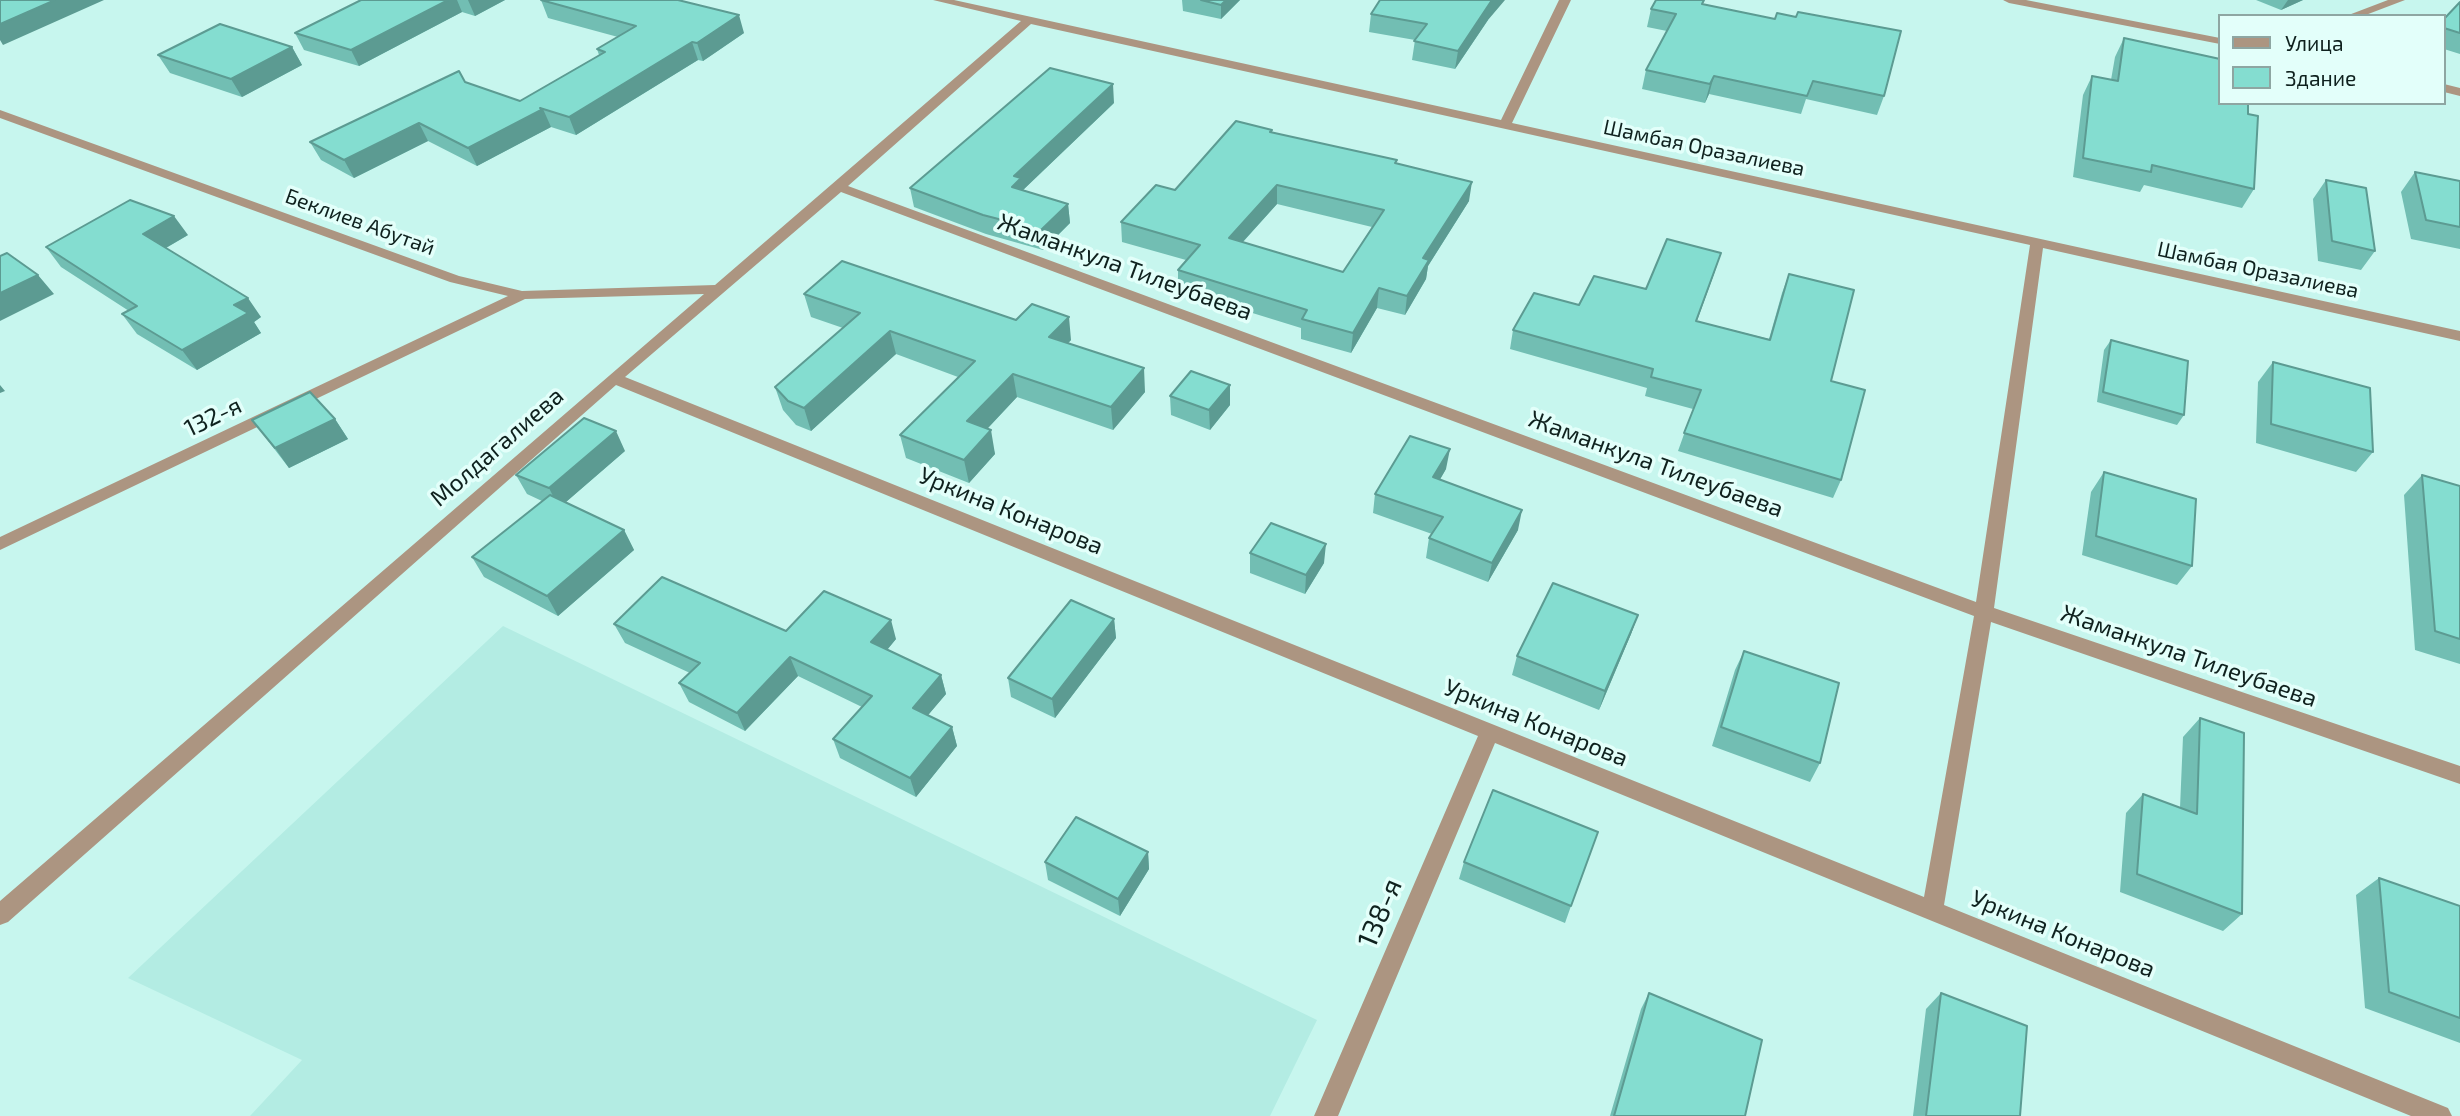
<!DOCTYPE html>
<html>
<head>
<meta charset="utf-8">
<style>
  body { margin:0 }
  #map { position:relative; width:2460px; height:1116px; overflow:hidden; background:#c7f6ee; font-family:"Exo 2",sans-serif }
  canvas { display:block }
  .legend { position:absolute; left:2218px; top:14px; width:228px; height:91px; box-sizing:border-box; background:#e3fffa; border:2px solid #8ea6a2; margin:0; padding:9px 12px; list-style:none; font-size:21px; color:#0f211e }
  .legend li { display:flex; align-items:center; gap:14px; height:35px }
  .legend b { width:35px; border:2px solid #8ea6a2 }
</style>
</head>
<body>
<div id="map">
<canvas width="2460" height="1116"></canvas>
<ul class="legend">
<li><b style="height:9px;background:#ac9581"></b>Улица</li>
<li><b style="height:19px;background:#84ddd0"></b>Здание</li>
</ul>
</div>
<script>
const context = document.querySelector('canvas').getContext('2d');
context.lineJoin = 'round';
function paint(path, color) { context.fillStyle = color; context.fill(path, 'evenodd'); }
const shape = rows => new Path2D(rows.map(r => 'M' + r).join(''));
function trace(path, color, width, dash) { context.strokeStyle = color; context.lineWidth = width; context.lineCap = dash ? 'butt' : 'round'; context.setLineDash(dash || []); context.stroke(path); }
function write(font, color, halo, rows, align = 'center') {
  context.font = font + ' "Exo 2",sans-serif'; context.lineWidth = 7; context.setLineDash([]); context.textBaseline = 'middle'; context.strokeStyle = halo; context.fillStyle = color; for (const [text, x, y, turn = 0] of rows) {
    context.save(); context.translate(x, y); context.rotate((+turn || 0) * Math.PI / 180); context.textAlign = isNaN(turn) ? turn : align; if (halo) context.strokeText(text, 0, 0); context.fillText(text, 0, 0); context.restore();
  }
}
paint(shape([
  [503,626,1317,1020,1270,1116,250,1116,302,1060,128,978]
]), '#b3ece3');
paint(shape([
  [933,0,954,0,1501,120,1559,0,1571,0,1512,123,2460,331,2460,341,2043,248,1994,608,2460,766,2460,784,1991,622,1944,905,2448,1108,2452,1116,2411,1116,1495,743,1338,1116,1314,1116,1478,736,616,385,8,922,0,925,0,901,704,294,525,299,0,550,0,537,508,296,450,282,0,118,0,110,459,276,522,291,715,285,1021,21,933,0],
  [1031,24,2030,245,1976,602,848,186,1031,24],
  [841,192,1974,616,1924,897,625,377,841,192],
  [2003,0,2026,0,2220,38,2220,44,2009,3,2003,0],
  [2388,0,2405,0,2363,16,2346,16,2388,0],
  [2444,84,2460,88,2460,96,2444,92,2444,84]
]), '#ac9581');
paint(shape([
  [361,0,505,0,475,16,462,12,359,66,304,50,295,33],
  [541,0,744,33,703,61,698,60,576,135,551,127,477,166,428,141,354,178,321,160,310,142,465,82,520,101,599,55,597,49,618,37,548,18],
  [1182,0,1240,0,1221,19,1183,11],
  [2256,0,2303,0,2281,10],
  [2460,2,2460,54,2444,49,2444,19],
  [1705,5,1884,96,1877,115,1806,99,1801,114,1709,94,1705,103,1642,89,1646,70,1667,31,1647,27,1651,9],
  [1371,14,1488,20,1455,69,1412,60,1415,40,1369,32],
  [2124,38,2248,114,2254,189,2242,208,2144,185,2140,192,2073,177,2083,95,2092,76,2111,80,2115,57],
  [292,47,302,65,242,97,170,73,158,55],
  [1114,103,1023,190,1068,204,1070,223,1043,250,986,234,914,207,910,188],
  [1272,130,1272,132,1397,163,1469,201,1428,266,1426,279,1405,315,1377,308,1351,353,1301,339,1301,328,1178,290,1178,270,1186,260,1122,242,1121,222],
  [1277,204,1372,227,1343,272,1243,242],
  [2415,172,2460,181,2460,249,2411,239,2401,192],
  [2326,180,2375,251,2361,270,2318,261,2313,199],
  [188,235,166,248,261,317,254,322,261,333,197,370,137,334,122,314,129,311,61,267,46,247],
  [1715,271,1697,321,1769,339,1782,293,1789,274,1831,381,1841,480,1833,498,1678,451,1693,409,1645,396,1647,388,1510,349,1513,330,1646,289],
  [804,294,1071,340,1068,343,1145,392,1113,430,1017,397,987,429,995,454,969,483,906,458,900,435,958,377,896,354,811,431,796,425,783,410,775,387,843,328,811,317],
  [2111,340,2184,415,2177,425,2097,402,2104,350],
  [2273,362,2373,452,2356,472,2256,443,2258,382],
  [1170,396,1230,405,1210,430,1171,415],
  [335,419,348,439,289,468,252,420],
  [625,451,566,502,624,530,634,550,558,616,484,577,472,557,542,501,527,494,516,475],
  [1446,469,1440,479,1518,530,1488,582,1426,558,1429,538,1432,534,1373,513,1375,494],
  [2104,472,2192,566,2177,585,2082,555,2091,492],
  [2422,475,2460,486,2460,664,2415,650,2404,495],
  [1250,553,1324,563,1305,594,1250,573],
  [1638,615,1631,634,1599,710,1512,675,1517,656],
  [1114,619,1116,638,1055,718,1011,697,1008,678],
  [614,624,786,631,896,639,887,650,941,675,946,694,928,715,952,727,957,746,916,797,840,758,833,739,862,707,798,676,745,731,689,702,679,683,690,673,625,643],
  [1744,651,1820,763,1810,782,1712,746,1735,670],
  [2200,718,2242,914,2223,931,2120,892,2126,813,2143,794,2180,808,2183,737],
  [1148,852,1149,869,1120,916,1048,880,1045,862],
  [1464,862,1571,906,1565,923,1459,879],
  [2379,878,2460,906,2460,1043,2365,1008,2356,895],
  [1649,993,1745,1116,1610,1116,1641,1009],
  [1941,993,2020,1116,1913,1116,1926,1009]
]), '#72beb3');
paint(shape([
  [55,0,104,0,3,45,0,40,0,24],
  [448,0,457,0,462,12,359,66,351,50],
  [468,0,505,0,475,16],
  [1226,0,1240,0,1221,19,1221,5],
  [1492,0,1505,0,1488,20,1455,69,1458,51],
  [2288,0,2303,0,2281,10],
  [739,15,744,33,703,61,697,43],
  [692,42,698,60,576,135,569,117],
  [292,47,302,65,242,97,231,79],
  [1714,76,1709,94,1705,103,1710,84],
  [1113,84,1114,103,1023,190,1012,187,1014,176],
  [543,109,551,127,477,166,468,148],
  [419,123,428,141,354,178,344,160],
  [1472,182,1469,201,1428,266,1426,279,1405,315,1407,296,1423,258],
  [1277,185,1277,204,1229,257,1229,238],
  [1068,204,1070,223,1043,250,1041,230],
  [174,216,188,235,157,253,143,234],
  [1721,253,1715,271,1690,339,1696,321],
  [38,275,54,294,0,321,0,293],
  [1379,288,1377,308,1351,353,1353,333],
  [248,298,261,317,254,322,261,333,197,370,182,350,234,305],
  [1069,317,1071,340,1052,360,1049,337],
  [890,331,896,354,811,431,804,408],
  [1144,368,1145,392,1113,430,1111,407],
  [1013,374,1017,397,972,445,967,421],
  [0,385,5,391,0,393],
  [1230,385,1230,405,1210,430,1209,410],
  [335,419,348,439,289,468,275,448],
  [991,430,995,454,969,483,964,460],
  [616,431,625,451,559,508,549,488],
  [1450,449,1446,469,1430,497,1433,477],
  [1522,510,1518,530,1488,582,1492,563],
  [624,530,634,550,558,616,547,596],
  [1326,544,1324,563,1305,594,1306,575],
  [1638,615,1631,634,1599,710,1605,691],
  [1114,619,1116,638,1055,718,1052,699],
  [891,620,896,639,877,662,871,642],
  [790,657,798,676,745,731,737,713],
  [941,675,946,694,918,727,913,708],
  [952,727,957,746,916,797,910,778],
  [1148,852,1149,869,1120,916,1118,899]
]), '#5c9b92');
const building = shape([
  [0,0,55,0,0,24,0,0],
  [361,0,448,0,351,50,295,33,361,0],
  [541,0,678,0,739,15,697,43,692,42,569,117,540,108,543,109,468,148,419,123,344,160,310,142,459,71,465,82,520,101,605,52,597,49,636,26,541,0],
  [1201,0,1226,0,1221,5,1201,0],
  [1380,0,1492,0,1458,51,1414,41,1427,24,1371,14,1380,0],
  [1656,0,1704,0,1702,4,1775,19,1777,13,1796,17,1798,12,1901,31,1884,96,1813,81,1807,96,1714,76,1710,84,1646,70,1676,14,1651,9,1656,0],
  [2460,2,2460,33,2444,28,2444,19,2460,2],
  [220,24,292,47,231,79,158,55,220,24],
  [2124,38,2220,59,2220,103,2248,103,2248,114,2258,116,2254,189,2152,165,2151,172,2083,158,2092,76,2118,81,2124,38],
  [1050,68,1113,84,1014,176,1021,178,1012,187,1068,204,1041,230,983,215,910,188,1050,68],
  [1236,121,1272,130,1270,132,1397,160,1395,163,1472,182,1423,258,1429,260,1407,296,1379,288,1353,333,1302,319,1307,310,1178,270,1200,245,1121,222,1156,185,1175,190,1236,121],
  [1277,185,1384,210,1343,272,1229,238,1277,185],
  [2415,172,2460,181,2460,227,2426,220,2415,172],
  [2326,180,2366,188,2375,251,2332,241,2326,180],
  [130,200,174,216,143,234,248,298,234,305,248,313,182,350,122,314,137,306,46,247,130,200],
  [1667,239,1721,253,1696,321,1770,340,1789,274,1854,290,1831,381,1865,390,1841,480,1684,433,1701,390,1651,377,1653,369,1513,330,1534,293,1579,305,1594,276,1646,289,1667,239],
  [7,253,38,275,0,293,0,256,7,253],
  [842,261,1016,320,1032,304,1069,317,1049,337,1144,368,1111,407,1013,374,967,421,991,430,964,460,900,435,975,361,890,331,804,408,788,401,775,387,860,313,804,294,842,261],
  [2111,340,2188,361,2184,415,2103,392,2111,340],
  [2273,362,2370,388,2373,452,2271,424,2273,362],
  [1191,371,1230,385,1209,410,1170,396,1191,371],
  [310,392,335,419,275,448,252,420,310,392],
  [584,418,616,431,549,488,516,475,584,418],
  [1410,436,1450,449,1433,477,1522,510,1492,563,1429,538,1443,517,1375,494,1410,436],
  [2104,472,2196,499,2192,566,2096,536,2104,472],
  [2422,475,2460,486,2460,639,2435,631,2422,475],
  [550,495,624,530,547,596,472,557,550,495],
  [1271,523,1326,544,1306,575,1250,553,1271,523],
  [662,577,786,631,824,591,891,620,871,642,941,675,913,708,952,727,910,778,833,739,872,696,790,657,737,713,679,683,700,663,614,624,662,577],
  [1553,583,1638,615,1605,691,1517,656,1553,583],
  [1071,600,1114,619,1052,699,1008,678,1071,600],
  [1744,651,1839,683,1820,763,1721,727,1744,651],
  [2200,718,2244,733,2242,914,2137,874,2143,794,2197,814,2200,718],
  [1493,790,1598,832,1571,906,1464,862,1493,790],
  [1076,817,1148,852,1118,899,1045,862,1076,817],
  [2379,878,2460,906,2460,1018,2389,992,2379,878],
  [1649,993,1762,1040,1745,1116,1614,1116,1649,993],
  [1941,993,2027,1026,2020,1116,1926,1116,1941,993]
]);
paint(building, '#84ddd0');
trace(building, '#5c9b92', 2);
write('21px', '#0f211e', '#e3fffa', [
  ["Шамбая Оразалиева",1704,148,12],
  ["Беклиев Абутай",360,222,20],
  ["Шамбая Оразалиева",2258,270,12]
]);
write('24px', '#0f211e', '#e3fffa', [
  ["Жаманкула Тилеубаева",1125,267,20],
  ["132-я",213,417,-26],
  ["Молдагалиева",497,447,-41],
  ["Жаманкула Тилеубаева",1656,464,20],
  ["Уркина Конарова",1011,511,22],
  ["Жаманкула Тилеубаева",2189,656,19],
  ["Уркина Конарова",1536,723,22],
  ["Уркина Конарова",2063,934,22]
]);
write('28px', '#0f211e', '#e3fffa', [
  ["138-я",1380,913,-67]
]);
</script>
</body>
</html>
